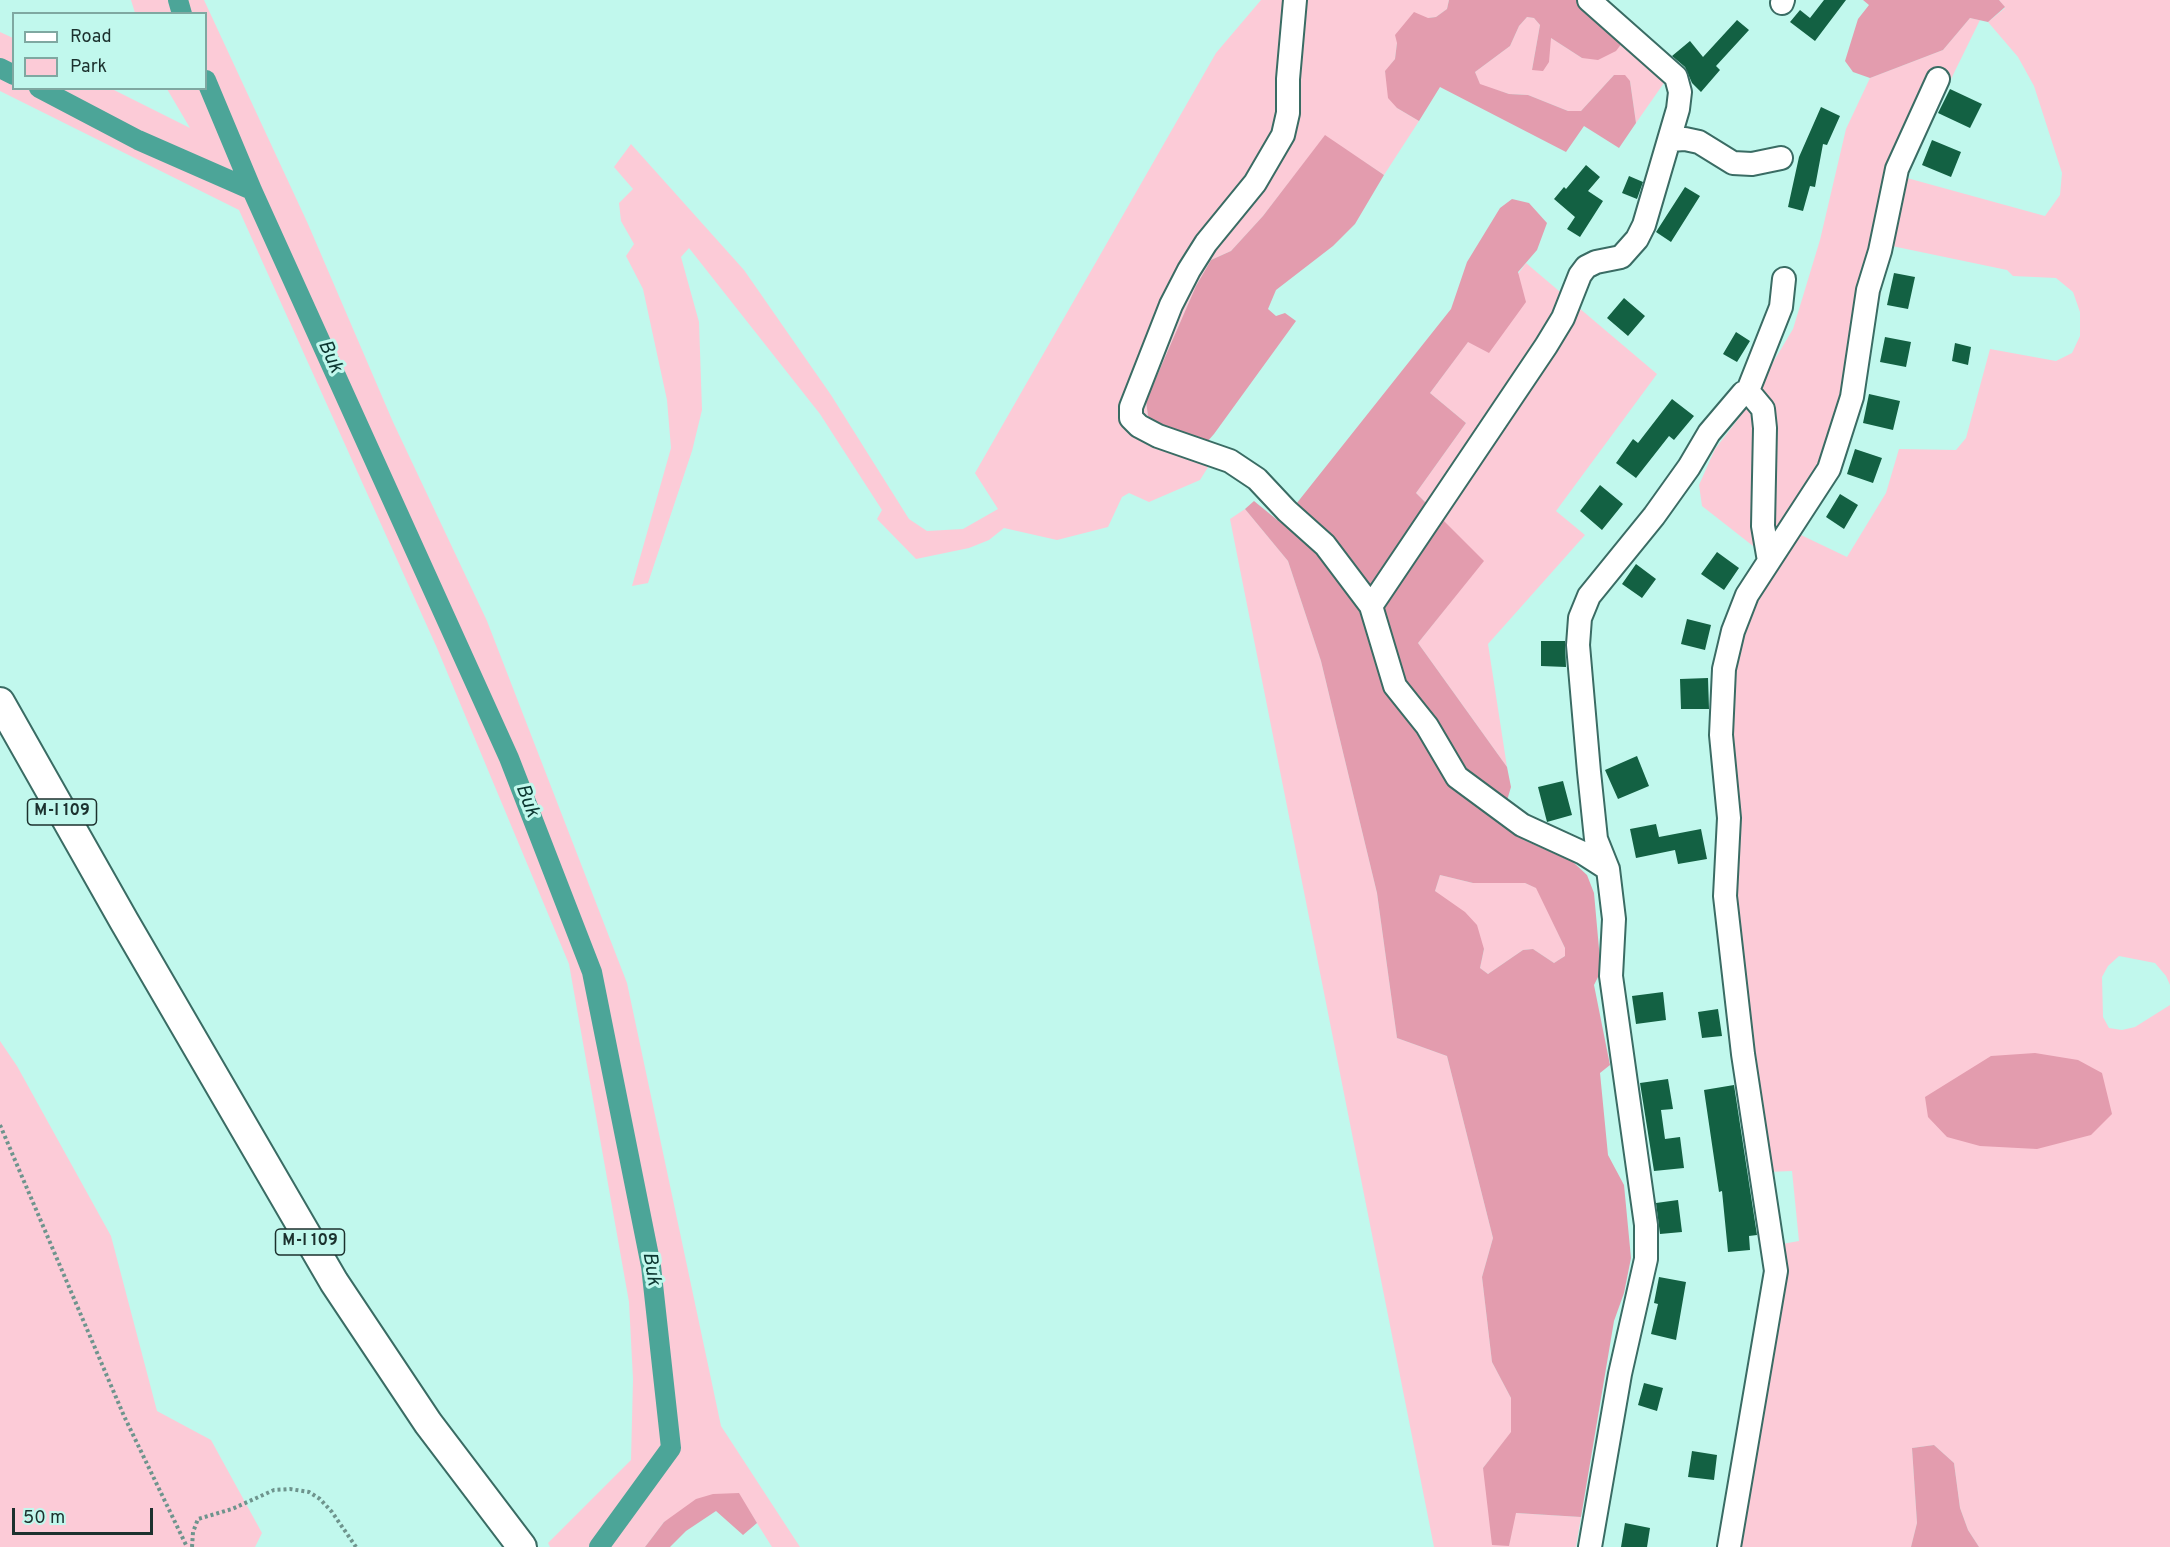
<!DOCTYPE html>
<html>
<head>
<meta charset="utf-8">
<style>
  body { margin:0 }
  #map { position:relative; width:2170px; height:1547px; overflow:hidden; background:#c1f8ed; font-family:Overpass,sans-serif }
  canvas { display:block }
  .legend { position:absolute; left:12px; top:12px; width:195px; height:78px; box-sizing:border-box; background:#c1f8ed; border:2px solid #7fa8a1; margin:0; padding:8px 10px; list-style:none; font-size:18px; color:#1c312e }
  .legend li { display:flex; align-items:center; gap:12px; height:30px }
  .legend b { width:30px; border:2px solid #7fa8a1 }
  .scale { position:absolute; left:12px; top:1508px; width:141px; height:27px; box-sizing:border-box; border:3px solid #1c312e; border-top:0; padding-left:8px; font-size:18px; line-height:21px; white-space:nowrap; color:#1c312e; -webkit-text-stroke:4px #c1f8ed; paint-order:stroke }
</style>
</head>
<body>
<div id="map">
<canvas width="2170" height="1547"></canvas>
<ul class="legend">
<li><b style="height:8px;background:#fff"></b>Road</li>
<li><b style="height:16px;background:#fccbd7"></b>Park</li>
</ul>
<div class="scale">50 m</div>
</div>
<script>
const context = document.querySelector('canvas').getContext('2d');
context.lineJoin = 'round';
function paint(path, color) { context.fillStyle = color; context.fill(path, 'evenodd'); }
const shape = rows => new Path2D(rows.map(r => 'M' + r).join(''));
function trace(path, color, width, dash) { context.strokeStyle = color; context.lineWidth = width; context.lineCap = dash ? 'butt' : 'round'; context.setLineDash(dash || []); context.stroke(path); }
function write(font, color, halo, rows, align = 'center') {
  context.font = font + ' Overpass,sans-serif'; context.lineWidth = 6; context.setLineDash([]); context.textBaseline = 'middle'; context.strokeStyle = halo; context.fillStyle = color; for (const [text, x, y, turn = 0] of rows) {
    context.save(); context.translate(x, y); context.rotate((+turn || 0) * Math.PI / 180); context.textAlign = isNaN(turn) ? turn : align; if (halo) context.strokeText(text, 0, 0); context.fillText(text, 0, 0); context.restore();
  }
}
paint(shape([
  [131,0,204,0,308,224,393,422,487,621,627,983,721,1426,800,1547,772,1547,738,1493,664,1522,645,1547,550,1547,548,1543,631,1460,633,1379,629,1302,569,964,437,648,239,210,0,91,0,32,13,38,14,88,112,89,190,128,167,89,206,88,206,14,135,13],
  [1261,0,1449,0,1447,9,1436,17,1428,18,1397,43,1395,59,1385,72,1397,108,1419,121,1384,175,1325,136,1263,216,1231,251,1211,260,1196,286,1146,401,1148,416,1129,427,1210,464,1200,480,1149,502,1129,493,1122,497,1108,527,1057,540,1004,528,989,540,969,548,916,559,877,519,882,510,820,414,689,248,681,257,699,322,702,410,692,451,648,583,632,586,671,448,667,400,643,289,626,256,634,244,621,221,619,203,633,189,614,167,631,144,744,270,831,395,909,519,927,531,963,529,998,509,975,473,1216,53],
  [1999,0,2170,0,2170,985,2166,976,2155,963,2119,956,2108,966,2102,977,2103,1017,2109,1028,2122,1030,2135,1027,2170,1005,2170,1547,1979,1547,1968,1530,1960,1508,1954,1463,1934,1445,1912,1448,1917,1523,1911,1547,1740,1547,1782,1244,1799,1241,1792,1171,1767,1172,1731,900,1727,736,1738,634,1776,564,1702,506,1699,485,1715,449,1742,414,1793,329,1820,240,1846,129,1870,78,1943,50,1970,18,1980,20,1925,132,1907,178,2045,216,2060,195,2062,173,2034,86,2018,57,1988,22,2005,8],
  [1892,246,2007,270,2013,276,2056,278,2073,292,2080,312,2080,336,2072,353,2056,361,1990,349,1966,438,1956,450,1899,449,1886,493,1847,557,1801,535,1835,478,1866,380,1884,272],
  [1527,17,1534,18,1540,25,1532,70,1551,38,1582,58,1625,39,1634,55,1666,80,1636,123,1630,81,1614,75,1581,111,1568,111,1528,95,1509,94,1480,85,1475,72,1510,46,1519,26],
  [1526,263,1657,374,1556,511,1585,535,1488,644,1507,767,1418,643,1483,561,1416,493,1466,423,1430,393],
  [1245,509,1288,561,1321,661,1377,893,1397,1038,1447,1056,1493,1238,1482,1277,1492,1362,1511,1398,1511,1433,1483,1468,1509,1545,1515,1513,1581,1517,1576,1547,1434,1547,1230,519],
  [1440,875,1473,883,1525,883,1537,888,1565,948,1565,956,1554,963,1533,949,1523,950,1488,974,1480,968,1484,949,1435,891],
  [0,1041,17,1066,111,1236,157,1411,211,1440,262,1533,255,1547,0,1547]
]), '#fccbd7');
paint(shape([
  [1449,0,1580,0,1625,39,1616,51,1598,60,1582,58,1551,38,1549,62,1543,71,1532,70,1540,25,1534,18,1527,17,1519,26,1510,46,1475,72,1480,84,1509,94,1528,95,1568,111,1581,111,1614,75,1625,75,1630,81,1636,123,1619,148,1584,126,1566,152,1440,87,1419,121,1397,108,1388,98,1385,71,1395,59,1397,43,1395,35,1414,12,1428,18,1436,17,1447,9],
  [1863,0,1999,0,2005,7,1988,22,1970,18,1943,50,1870,78,1853,72,1845,61,1858,19,1869,5],
  [1325,135,1384,175,1355,224,1333,246,1276,290,1268,309,1276,316,1285,313,1296,321,1214,434,1207,442,1161,426,1148,416,1146,401,1196,286,1211,260,1231,251,1263,216],
  [1512,199,1529,203,1547,223,1537,250,1518,272,1526,302,1489,353,1468,342,1430,393,1466,423,1416,493,1484,561,1418,643,1507,767,1511,787,1500,824,1524,840,1573,862,1587,875,1594,893,1601,971,1594,985,1610,1065,1600,1073,1608,1155,1624,1185,1631,1258,1624,1293,1614,1321,1581,1517,1516,1513,1509,1546,1492,1545,1483,1468,1511,1432,1511,1398,1492,1362,1482,1277,1493,1238,1447,1056,1397,1038,1377,893,1321,661,1288,561,1245,509,1254,501,1281,523,1451,309,1467,262,1500,208],
  [1440,875,1473,883,1525,883,1536,888,1565,948,1565,956,1554,963,1533,949,1523,950,1488,974,1480,968,1484,949,1477,925,1465,912,1435,891],
  [2035,1053,2078,1060,2102,1073,2112,1114,2091,1135,2037,1149,1980,1146,1947,1137,1928,1117,1925,1097,1991,1056],
  [1934,1445,1954,1463,1960,1508,1968,1530,1979,1547,1911,1547,1917,1523,1912,1448],
  [739,1493,757,1523,743,1535,716,1511,686,1531,670,1547,645,1547,664,1522,696,1499,713,1494]
]), '#e39cae');
trace(shape([
  [178,0,182,14],
  [0,68,14,75],
  [206,80,252,190,509,758,592,972,651,1266,671,1448,599,1547],
  [39,88,138,140,252,190]
]), '#4ca598', 20);
paint(shape([
  [1824,0,1846,0,1815,41,1790,22,1800,10,1810,18],
  [1737,20,1749,30,1716,66,1720,70,1701,92,1692,83,1685,67,1672,56,1690,41,1703,57],
  [1950,89,1982,104,1970,128,1938,113],
  [1821,107,1840,116,1827,145,1823,144,1815,187,1810,186,1803,211,1788,207,1799,157],
  [1932,140,1961,152,1951,177,1922,165],
  [1586,165,1600,177,1588,191,1603,201,1580,237,1567,229,1575,217,1554,199,1564,187,1566,189],
  [1629,176,1643,182,1637,199,1622,193],
  [1685,187,1700,196,1671,242,1656,232],
  [1894,273,1915,277,1908,309,1887,305],
  [1624,298,1645,316,1628,336,1607,318],
  [1736,332,1750,341,1737,362,1723,354],
  [1885,337,1911,342,1906,367,1880,362],
  [1955,343,1971,347,1968,365,1952,361],
  [1869,394,1900,401,1893,430,1863,423],
  [1672,399,1694,416,1674,440,1669,436,1636,478,1616,463,1633,439,1638,443],
  [1855,449,1882,458,1873,483,1847,474],
  [1600,485,1623,504,1602,530,1580,511],
  [1840,494,1858,505,1844,529,1826,517],
  [1717,552,1739,568,1724,590,1701,574],
  [1636,564,1656,579,1642,598,1622,584],
  [1687,619,1711,625,1705,650,1681,644],
  [1541,641,1565,641,1566,667,1541,666],
  [1708,678,1709,709,1681,709,1680,679],
  [1637,756,1649,786,1618,799,1605,770],
  [1563,781,1572,815,1547,822,1538,787],
  [1656,824,1659,837,1701,829,1707,859,1678,864,1675,850,1636,858,1630,829],
  [1663,992,1666,1020,1636,1024,1632,996],
  [1718,1009,1722,1036,1702,1038,1698,1012],
  [1668,1079,1673,1109,1661,1110,1665,1139,1680,1137,1684,1168,1654,1171,1640,1083],
  [1734,1085,1757,1235,1749,1236,1750,1250,1728,1252,1722,1191,1719,1192,1704,1090],
  [1678,1200,1682,1232,1660,1234,1656,1203],
  [1659,1277,1686,1282,1676,1340,1651,1334,1658,1304,1654,1303],
  [1644,1383,1663,1388,1657,1411,1638,1405],
  [1692,1451,1717,1455,1714,1480,1688,1477],
  [1625,1523,1650,1528,1647,1547,1621,1547]
]), '#136143');
const minor = shape([
  [1295,0,1288,79,1288,113,1283,135,1255,183,1206,243,1189,270,1171,305,1131,407,1131,418,1139,426,1158,436,1230,461,1257,479,1287,511,1325,545,1371,606],
  [1589,0,1676,77,1680,92,1678,109,1644,225,1637,239,1621,257,1596,262,1586,267,1580,275,1563,318,1546,346,1371,606,1395,686,1427,726,1457,777,1522,825,1583,853,1608,869,1614,919,1611,976,1646,1225,1646,1259,1620,1374,1590,1547],
  [1782,3,1783,0],
  [1670,140,1685,139,1699,142,1733,163,1752,164,1781,158],
  [1747,393,1781,307,1784,279],
  [1608,869,1596,839,1589,772,1578,645,1580,618,1589,596,1654,516,1689,467,1709,433,1743,393,1753,397,1763,409,1765,428,1763,526,1769,561],
  [1729,1547,1776,1271,1743,1054,1725,896,1729,818,1721,735,1724,669,1733,631,1747,595,1829,469,1852,397,1868,290,1880,251,1897,169,1938,79]
]);
const major = shape([
  [0,702,124,921,334,1282,428,1423,522,1547]
]);
trace(minor, '#3a6c64', 26);
trace(major, '#3a6c64', 32);
trace(shape([
  [0,1125,124,1416,187,1547],
  [192,1547,193,1532,198,1519,232,1509,274,1490,290,1489,309,1492,320,1499,332,1512,356,1547]
]), '#6e948d', 4, [3, 3]);
trace(minor, '#fff', 22);
trace(major, '#fff', 28);
for (const [x, y, w] of [
  [62,812,69],
  [310,1242,69]
]) { const box = new Path2D(); box.roundRect(x - w / 2, y - 13, w, 26, 4.5); context.fillStyle = '#c1f8ed'; context.fill(box); trace(box, '#1c312e', 1.5); }
write('bold 16px', '#1c312e', null, [
  ["M-I 109",62,812],
  ["M-I 109",310,1242]
]);
write('italic 20px', '#0b3630', '#c1f8ed', [
  ["Buk",329,357,66],
  ["Buk",526,801,69],
  ["Buk",650,1269,81]
]);
</script>
</body>
</html>
